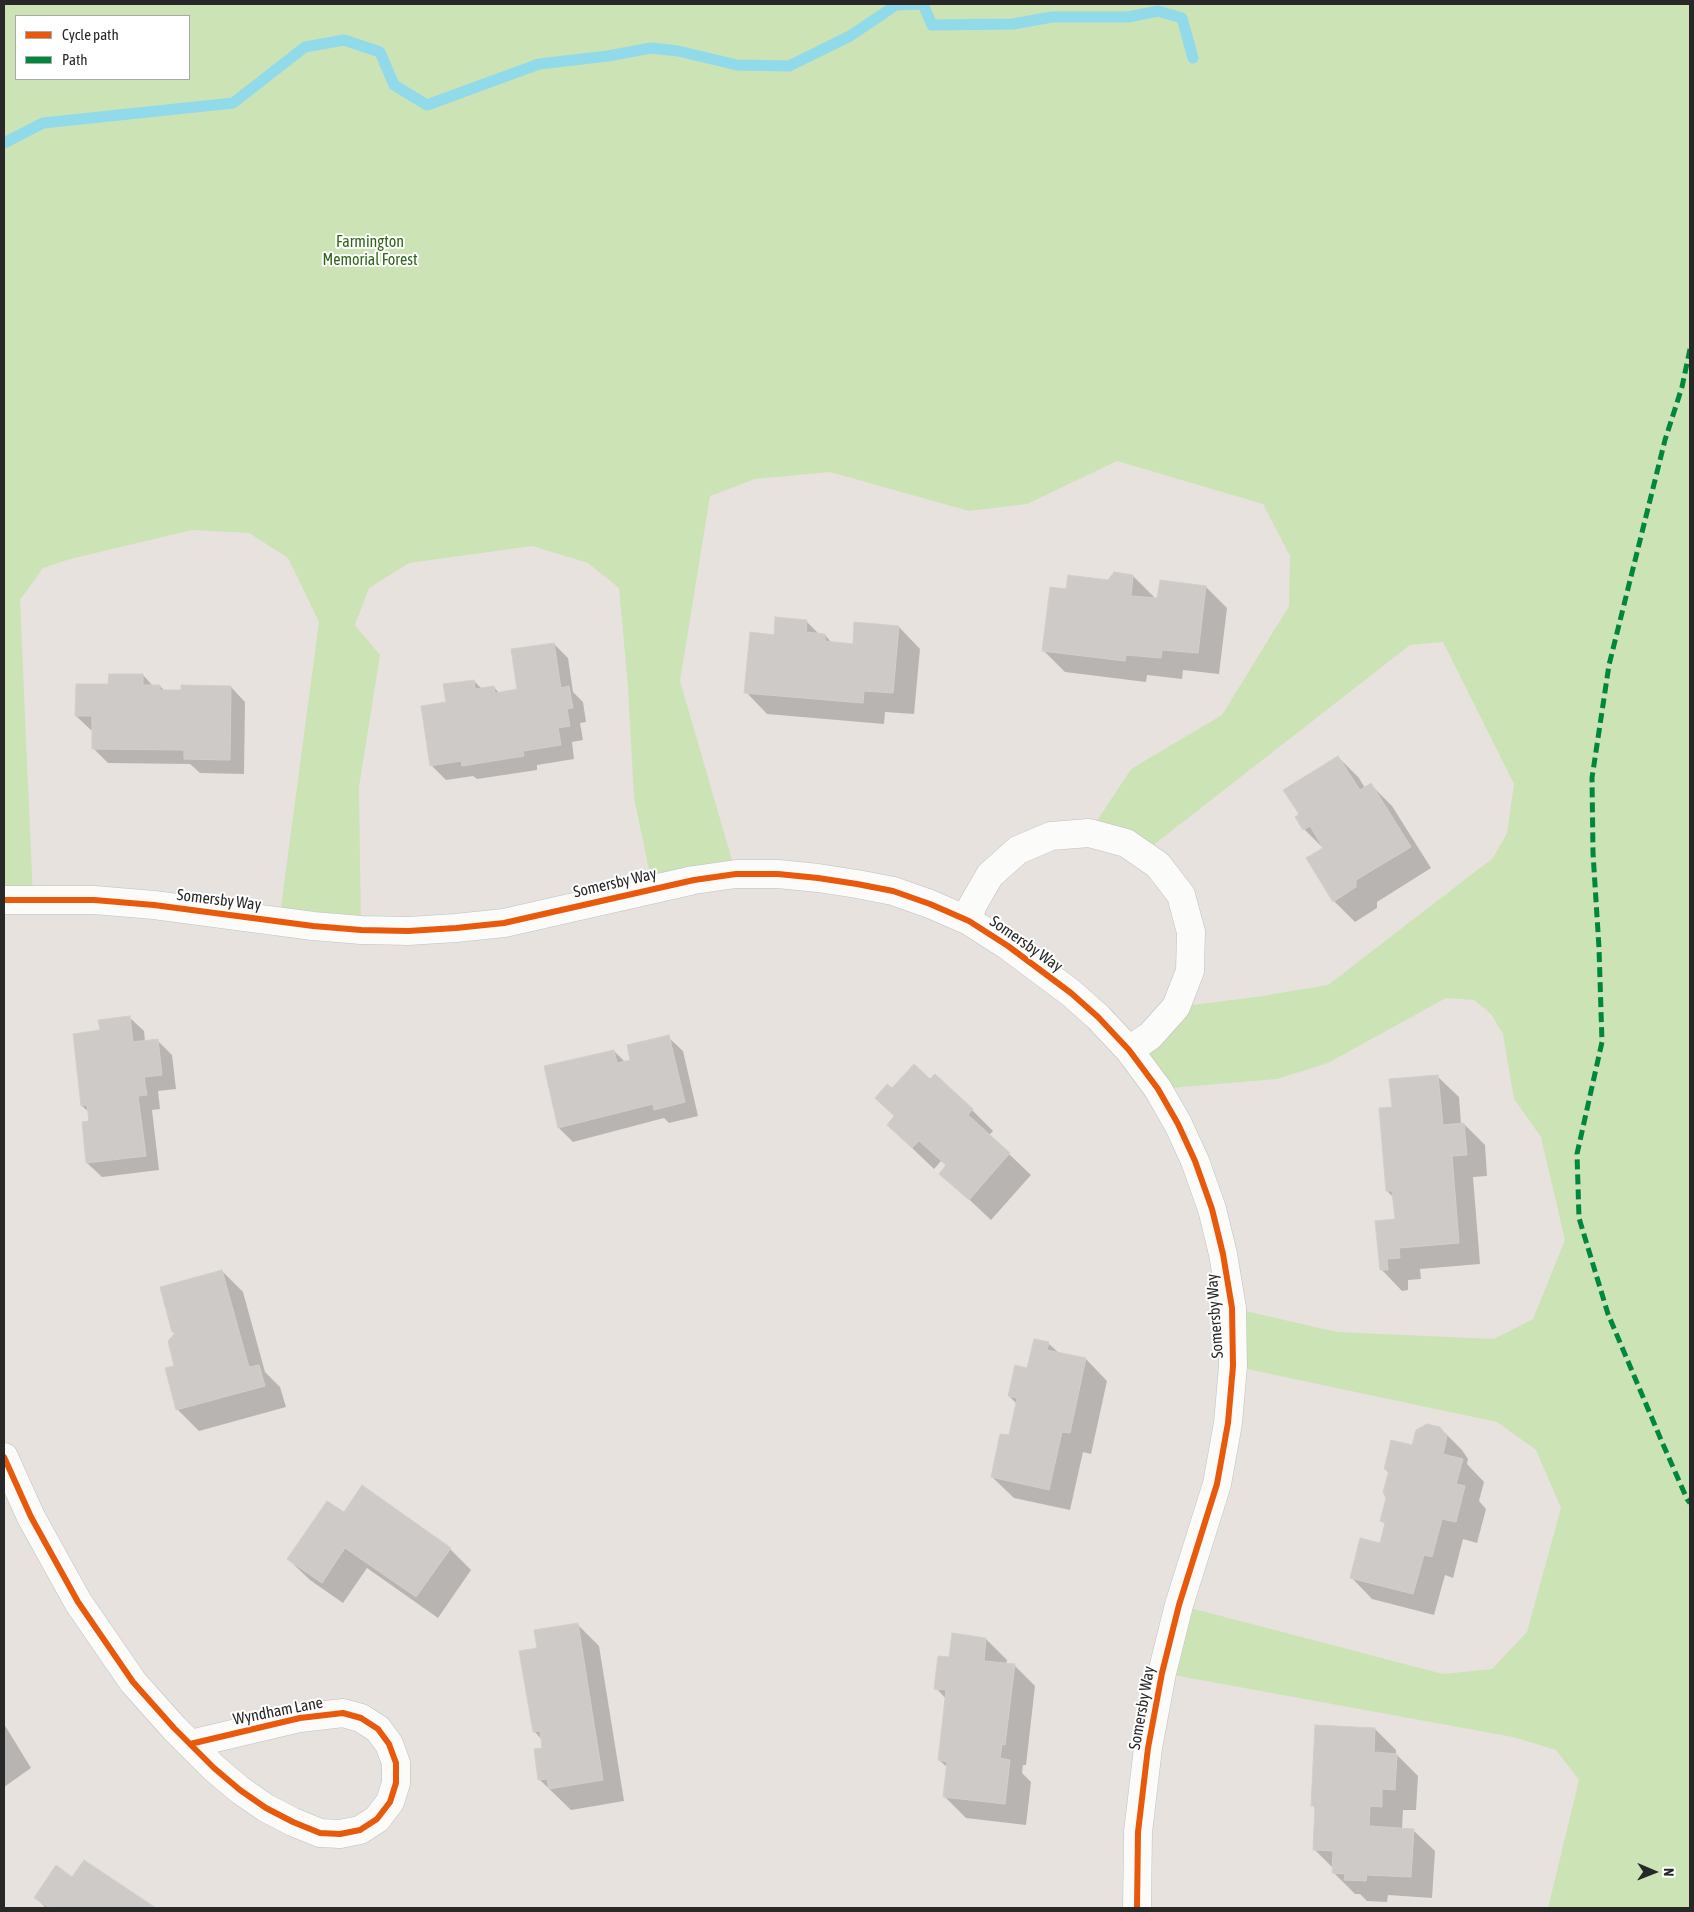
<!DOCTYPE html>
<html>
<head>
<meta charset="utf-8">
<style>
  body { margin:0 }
  #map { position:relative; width:1694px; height:1912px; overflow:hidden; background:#e7e2de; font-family:"Asap Condensed",sans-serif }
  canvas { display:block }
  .frame { position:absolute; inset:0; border:5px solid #282828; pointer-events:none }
  .legend { position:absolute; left:15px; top:15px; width:175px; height:65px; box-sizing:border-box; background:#fff; border:1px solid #a9a9a9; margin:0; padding:6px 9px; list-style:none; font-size:15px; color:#282828 }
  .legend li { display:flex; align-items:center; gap:10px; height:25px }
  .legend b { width:25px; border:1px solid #a9a9a9 }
  .north { position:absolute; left:1629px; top:1847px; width:50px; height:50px; -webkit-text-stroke:4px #fff; paint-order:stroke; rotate:91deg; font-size:14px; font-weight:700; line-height:20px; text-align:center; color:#282828 }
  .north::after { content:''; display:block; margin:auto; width:18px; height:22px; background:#282828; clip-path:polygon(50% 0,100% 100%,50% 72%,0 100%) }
</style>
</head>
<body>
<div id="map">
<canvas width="1694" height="1912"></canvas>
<div class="frame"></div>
<ul class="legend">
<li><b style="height:6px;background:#e8590c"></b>Cycle path</li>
<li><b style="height:6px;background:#00873e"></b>Path</li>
</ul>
<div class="north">N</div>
</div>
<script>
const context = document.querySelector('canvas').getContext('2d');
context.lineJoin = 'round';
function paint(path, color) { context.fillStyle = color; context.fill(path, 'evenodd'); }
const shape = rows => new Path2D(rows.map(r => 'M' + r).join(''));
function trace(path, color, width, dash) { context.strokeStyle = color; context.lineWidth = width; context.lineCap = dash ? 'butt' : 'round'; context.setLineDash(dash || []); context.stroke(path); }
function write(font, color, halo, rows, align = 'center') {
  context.font = font + ' "Asap Condensed",sans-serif'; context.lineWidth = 4; context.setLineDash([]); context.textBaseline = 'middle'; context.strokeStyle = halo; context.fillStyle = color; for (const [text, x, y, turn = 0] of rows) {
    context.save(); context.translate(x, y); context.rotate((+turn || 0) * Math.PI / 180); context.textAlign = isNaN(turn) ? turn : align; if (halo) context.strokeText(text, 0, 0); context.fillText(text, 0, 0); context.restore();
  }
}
paint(shape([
  [4,4,1690,4,1690,1908,1548,1908,1579,1780,1556,1750,1513,1737,1162,1673,1179,1605,1443,1674,1492,1669,1527,1632,1561,1508,1536,1450,1497,1422,1233,1366,1232,1308,1337,1332,1494,1339,1533,1319,1565,1240,1541,1137,1514,1099,1503,1034,1491,1014,1474,1000,1446,998,1328,1063,1277,1079,1158,1089,1129,1050,1176,1007,1256,997,1328,985,1493,858,1507,833,1514,784,1443,642,1410,645,1142,854,1089,833,1131,769,1222,715,1289,606,1290,556,1263,504,1117,461,1027,504,969,511,830,472,755,479,710,496,680,681,736,874,653,889,634,798,628,687,619,588,588,563,532,546,409,563,369,588,355,625,380,655,359,787,361,930,279,922,319,622,288,558,249,533,192,530,70,559,43,568,20,600,33,899,4,900],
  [16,16,189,16,189,79,16,79]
]), '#cce3b6');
paint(shape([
  [1133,576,1154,597,1154,599,1206,587,1227,608,1219,674,1183,670,1182,679,1147,675,1146,682,1065,672,1044,651,1067,591],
  [806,621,820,635,825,635,832,643,854,645,899,627,920,649,914,714,885,712,884,724,767,714,746,692,775,636],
  [554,644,568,658,573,692,583,702,586,722,580,723,583,740,572,742,574,759,537,765,537,770,477,779,473,776,446,780,432,766,447,703,474,681,482,689,494,687,499,693,518,690],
  [143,675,153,686,160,686,165,691,231,687,245,702,244,774,200,773,190,764,108,763,93,748,93,730,91,730,76,716,110,686],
  [1338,757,1359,778,1365,788,1371,785,1392,806,1431,868,1377,902,1377,908,1355,922,1334,901,1324,849,1304,829,1297,817],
  [129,1017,144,1031,145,1042,157,1040,172,1055,176,1089,158,1091,160,1109,152,1110,159,1170,102,1177,87,1163,91,1122,90,1113,82,1106,101,1032],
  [668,1037,683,1051,698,1116,669,1123,664,1118,573,1142,559,1128,614,1051,625,1062,632,1061],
  [1437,1076,1459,1097,1461,1124,1464,1124,1485,1145,1487,1176,1473,1177,1480,1264,1420,1269,1421,1279,1408,1280,1408,1290,1402,1291,1381,1269,1396,1220,1394,1198,1387,1191,1393,1108],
  [930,1081,972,1110,993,1131,989,1135,1031,1175,991,1220,941,1173,947,1166,941,1161,934,1169,888,1125,895,1117,892,1089],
  [222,1271,243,1292,265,1372,280,1387,286,1407,199,1431,178,1410,167,1369,176,1366,175,1334,173,1332],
  [1048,1343,1059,1353,1086,1359,1107,1381,1091,1454,1083,1452,1070,1510,1014,1498,992,1477,1010,1437,1017,1404,1009,1396],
  [1440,1428,1462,1450,1468,1459,1467,1464,1484,1482,1479,1501,1486,1509,1477,1543,1463,1539,1453,1578,1445,1575,1434,1615,1372,1599,1351,1577,1381,1545,1386,1525,1382,1521,1388,1498,1389,1473,1385,1469],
  [344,1514,450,1549,471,1570,438,1618,367,1568,343,1603,310,1580,288,1559],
  [578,1625,599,1646,624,1801,571,1810,539,1779,544,1749,542,1740,534,1731],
  [986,1639,1007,1660,1006,1664,1014,1665,1035,1686,1026,1765,1023,1765,1022,1773,1031,1782,1026,1825,966,1818,944,1796,948,1768,939,1760,946,1699,936,1688,950,1659],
  [4,1724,31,1768,4,1787],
  [1375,1729,1396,1750,1396,1754,1418,1776,1416,1810,1403,1810,1402,1829,1413,1830,1435,1851,1432,1898,1388,1895,1387,1902,1367,1901,1360,1894,1355,1894,1334,1873,1334,1869,1315,1850,1316,1809,1312,1805],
  [84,1862,154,1908,46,1908,35,1897,73,1879]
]), '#0003');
trace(shape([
  [4,143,43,123,233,103,305,47,344,40,380,52,394,85,427,105,539,64,608,56,651,48,678,51,737,65,789,66,850,36,896,5,923,4,932,25,1013,24,1052,17,1128,17,1158,11,1182,18,1193,58]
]), '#90daea', 11);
const building = shape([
  [1114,572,1133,575,1131,596,1157,598,1160,580,1206,586,1198,653,1162,650,1161,658,1126,655,1125,661,1042,651,1050,587,1066,589,1068,575,1108,580,1114,572],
  [775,617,807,620,806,632,825,634,825,641,853,644,854,622,899,626,893,693,864,691,863,703,744,693,750,632,774,635,775,617],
  [554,643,561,688,569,686,573,708,567,709,570,726,558,728,561,745,523,751,524,756,462,766,461,761,430,766,421,706,446,702,443,684,474,680,475,689,494,686,495,693,517,689,511,649,554,643],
  [109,674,143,674,143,685,160,685,160,690,181,690,181,685,231,686,230,760,184,759,184,750,92,749,92,716,75,716,76,684,108,684,109,674],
  [1338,756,1360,790,1371,783,1411,847,1356,880,1356,887,1333,902,1306,858,1323,848,1310,826,1303,830,1295,817,1299,814,1283,790,1338,756],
  [130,1016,133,1042,158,1039,162,1075,144,1077,147,1095,138,1096,146,1156,86,1163,82,1122,89,1121,87,1105,81,1106,73,1034,100,1030,98,1020,130,1016],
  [669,1035,685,1102,654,1110,653,1104,558,1128,544,1066,614,1050,617,1063,630,1060,627,1045,669,1035],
  [914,1064,930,1079,935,1074,973,1109,968,1115,1010,1153,969,1200,939,1174,946,1165,919,1141,912,1148,887,1125,894,1116,875,1098,887,1084,892,1088,914,1064],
  [1438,1075,1443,1125,1464,1123,1467,1155,1452,1156,1459,1243,1399,1248,1400,1258,1387,1259,1388,1270,1380,1270,1375,1221,1395,1219,1392,1191,1386,1191,1379,1108,1392,1107,1389,1079,1438,1075],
  [222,1270,249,1367,259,1365,265,1386,176,1410,165,1368,174,1366,168,1341,176,1332,172,1332,160,1287,222,1270],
  [1034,1339,1049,1342,1047,1350,1086,1358,1070,1433,1062,1432,1049,1490,991,1477,1000,1434,1009,1435,1017,1398,1008,1396,1015,1365,1027,1368,1034,1339],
  [1427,1424,1440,1427,1447,1436,1443,1454,1463,1459,1456,1484,1465,1486,1456,1522,1442,1519,1432,1557,1424,1555,1413,1594,1350,1578,1360,1538,1380,1543,1385,1523,1380,1521,1386,1498,1383,1492,1389,1470,1384,1469,1391,1440,1412,1445,1416,1430,1427,1424],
  [362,1485,451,1548,416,1597,345,1548,322,1583,287,1559,327,1501,344,1512,362,1485],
  [578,1623,603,1780,549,1789,547,1779,538,1780,534,1749,542,1748,540,1731,533,1732,519,1651,537,1648,534,1630,578,1623],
  [952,1633,986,1638,984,1661,1015,1664,1005,1745,1002,1744,1000,1758,1010,1760,1005,1804,943,1797,947,1762,938,1760,946,1690,934,1689,938,1656,949,1657,952,1633],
  [1315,1725,1375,1728,1374,1752,1397,1754,1395,1790,1382,1789,1382,1807,1370,1806,1369,1826,1414,1829,1411,1877,1367,1875,1366,1881,1344,1880,1345,1874,1332,1873,1333,1851,1313,1850,1315,1806,1311,1806,1315,1725],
  [84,1860,156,1908,50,1908,34,1898,56,1865,72,1877,84,1860]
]);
paint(building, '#cecac7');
trace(building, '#d2ceca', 1);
const minor = shape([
  [4,900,94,900,154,905,313,926,361,930,408,931,456,928,504,923,694,880,736,874,778,874,818,878,857,884,893,891,930,904,969,921,1008,946,1071,993,1098,1017,1129,1050,1158,1089,1178,1124,1195,1161,1212,1209,1223,1254,1232,1308,1233,1366,1228,1423,1217,1484,1179,1605,1162,1673,1148,1748,1138,1832,1137,1908],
  [969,921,972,906,990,875,1018,850,1051,836,1089,833,1126,843,1158,865,1181,895,1191,932,1190,971,1176,1007,1150,1036,1129,1050],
  [4,1457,31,1517,78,1602,133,1682,174,1728,214,1768,240,1790,266,1808,293,1822,320,1833,340,1834,360,1830,377,1819,390,1802,396,1783,396,1763,389,1744,378,1729,361,1718,343,1713,300,1718,190,1744]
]);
trace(minor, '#c0bfc0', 29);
trace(minor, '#fbfbfa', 28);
trace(shape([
  [1690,349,1682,387,1665,440,1609,665,1592,778,1593,853,1599,948,1602,1042,1577,1154,1579,1218,1608,1314,1662,1442,1687,1499,1690,1503]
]), '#00873e', 5, [10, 5]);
trace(shape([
  [4,900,94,900,154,905,313,926,361,930,408,931,456,928,504,923,694,880,736,874,778,874,818,878,857,884,893,891,930,904,969,921,1008,946,1071,993,1098,1017,1129,1050,1158,1089,1178,1124,1195,1161,1212,1209,1223,1254,1232,1308,1233,1366,1228,1423,1217,1484,1179,1605,1162,1673,1148,1748,1138,1832,1137,1908],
  [4,1457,31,1517,78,1602,133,1682,174,1728,214,1768,240,1790,266,1808,293,1822,320,1833,340,1834,360,1830,377,1819,390,1802,396,1783,396,1763,389,1744,378,1729,361,1718,343,1713,300,1718,190,1744]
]), '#e8590c', 6);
write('16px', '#2f6519', '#fff', [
  ["Farmington",370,242],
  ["Memorial Forest",370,260]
]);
write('16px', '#282828', '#fff', [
  ["Somersby Way",615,883,-13],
  ["Somersby Way",219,900,7],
  ["Somersby Way",1026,944,35],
  ["Somersby Way",1215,1316,-94],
  ["Somersby Way",1142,1708,-80],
  ["Wyndham Lane",278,1711,-11]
]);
</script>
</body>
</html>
